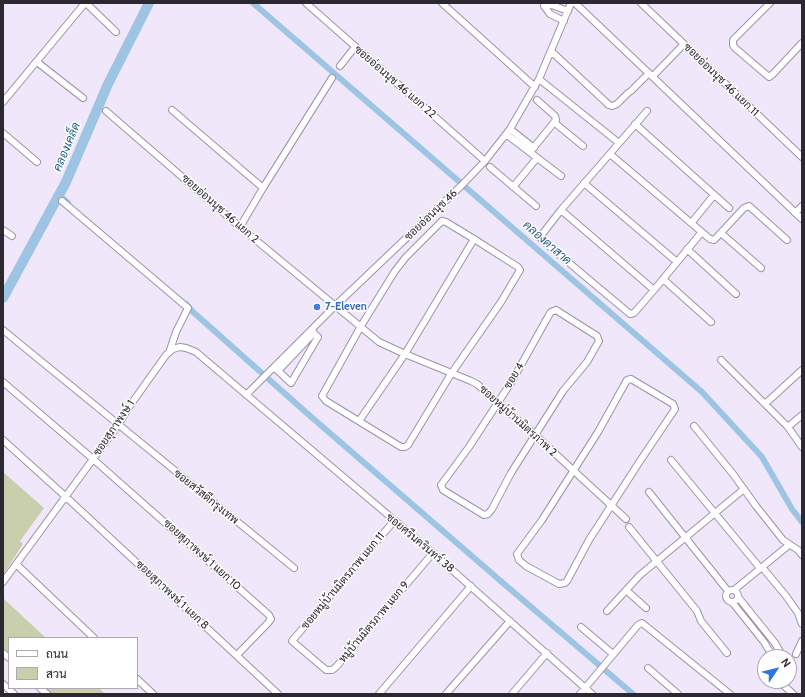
<!DOCTYPE html>
<html>
<head>
<meta charset="utf-8">
<style>
  body { margin:0 }
  #map { position:relative; width:805px; height:697px; overflow:hidden; background:#f0e7fb; font-family:Cabin,Sarabun,sans-serif }
  canvas { display:block }
  .frame { position:absolute; inset:0; border:4px solid #2c2831; pointer-events:none }
  .legend { position:absolute; left:8px; top:637px; width:130px; height:52px; box-sizing:border-box; background:#fff; border:1px solid #aba9ad; margin:0; padding:5px 7px; list-style:none; font-size:12px; color:#2c2831 }
  .legend li { display:flex; align-items:center; gap:8px; height:20px }
  .legend b { width:20px; border:1px solid #aba9ad }
  .north { position:absolute; left:757px; top:649px; width:40px; height:40px; box-sizing:border-box; background:#fff; border:1px solid #aba9ad; border-radius:50%; rotate:55deg; font-size:11px; font-weight:700; line-height:16px; text-align:center; color:#2c2831 }
  .north::after { content:''; display:block; margin:auto; width:14px; height:18px; background:#2d76e3; clip-path:polygon(50% 0,100% 100%,50% 72%,0 100%) }
</style>
</head>
<body>
<div id="map">
<canvas width="805" height="697"></canvas>
<div class="frame"></div>
<ul class="legend">
<li><b style="height:5px;background:#fff"></b>ถนน</li>
<li><b style="height:11px;background:#c9cfac"></b>สวน</li>
</ul>
<div class="north">N</div>
</div>
<script>
const context = document.querySelector('canvas').getContext('2d');
context.lineJoin = 'round';
function paint(path, color) { context.fillStyle = color; context.fill(path, 'evenodd'); }
const shape = rows => new Path2D(rows.map(r => 'M' + r).join(''));
function trace(path, color, width, dash) { context.strokeStyle = color; context.lineWidth = width; context.lineCap = dash ? 'butt' : 'round'; context.setLineDash(dash || []); context.stroke(path); }
function write(font, color, halo, rows, align = 'center') {
  context.font = font + ' Cabin,Sarabun,sans-serif'; context.lineWidth = 3; context.setLineDash([]); context.textBaseline = 'middle'; context.strokeStyle = halo; context.fillStyle = color; for (const [text, x, y, turn = 0] of rows) {
    context.save(); context.translate(x, y); context.rotate((+turn || 0) * Math.PI / 180); context.textAlign = isNaN(turn) ? turn : align; if (halo) context.strokeText(text, 0, 0); context.fillText(text, 0, 0); context.restore();
  }
}
paint(shape([
  [3,472,44,508,20,541,23,544,3,575],
  [3,598,46,638,9,638,9,655,3,649],
  [44,688,99,688,105,694,50,694]
]), '#c9cfac');
trace(shape([
  [253,3,702,392,762,457,792,509,802,522],
  [59,195,68,203],
  [186,304,192,311,309,415,503,583,633,694]
]), '#9dc5e3', 6);
trace(shape([
  [3,298,66,182,108,84,149,3]
]), '#9dc5e3', 10);
const minor = shape([
  [86,3,116,32],
  [306,3,485,161],
  [442,3,535,87],
  [575,3,802,219],
  [641,3,802,157],
  [770,3,733,40,733,45,735,48,769,77,773,74,802,43],
  [564,21,550,14,544,6,552,5,568,11],
  [551,51,609,105,612,106,617,104,628,93],
  [37,62,83,98],
  [340,66,355,47],
  [653,76,684,44],
  [539,79,619,143],
  [631,91,649,73],
  [3,102,85,3],
  [172,110,263,188],
  [106,111,240,227,379,342,405,354,471,381,477,384,535,435,626,519],
  [647,111,561,210,540,237,543,241,630,314,634,313,654,290,701,233],
  [555,123,583,146],
  [635,124,729,208],
  [510,129,534,148],
  [3,133,37,162],
  [506,134,561,176],
  [530,152,556,120,555,116,537,100],
  [610,154,710,239,714,240,716,238,744,208,749,206,787,240],
  [490,167,536,206],
  [584,183,677,262],
  [513,187,537,158],
  [62,201,188,308,176,332,170,350],
  [561,210,654,290],
  [795,213,802,206],
  [442,221,446,222,474,239,518,267,520,270,501,302,451,374,408,445,405,447,401,447,326,401,322,396,361,326,395,271,406,257,442,221],
  [693,221,714,195],
  [240,227,263,188,332,78],
  [3,230,12,236],
  [721,233,761,268],
  [687,249,736,294],
  [663,279,711,322],
  [556,310,597,336,599,341,587,362,563,391,511,473,492,509,488,514,484,515,443,490,441,485,469,447,512,381,549,315,551,312,556,310],
  [3,330,294,568],
  [721,360,788,427,802,447],
  [274,367,291,383,318,337,314,333,278,371],
  [631,379,673,404,675,409,640,461,589,540,567,581,565,583,559,584,526,566,519,560,517,554,542,520,598,432,627,380,631,379],
  [3,382,93,459,269,615,271,619,268,623,237,655],
  [246,395,335,306,461,186,485,161,510,129,539,79,571,3],
  [765,404,802,370],
  [359,421,405,354,474,239],
  [694,426,733,474,756,506,783,540,798,550,802,555],
  [788,427,802,415],
  [3,440,65,496,278,694],
  [671,460,760,568],
  [649,492,728,591],
  [394,521,292,641,326,670,332,670,336,667,433,553],
  [629,527,697,611,701,621,727,653],
  [16,564,94,638],
  [762,567,786,596,798,613,802,624],
  [3,582,118,425,129,407,166,355,173,349,180,347,186,348,196,352,433,553,592,694],
  '726 596a6 6 0 1 1 12 0a6 6 0 1 1-12 0Z',
  [626,590,646,608],
  [734,590,789,545],
  [738,597,775,643,783,657],
  [732,602,764,642,773,657],
  [607,611,640,575,744,489],
  [581,627,613,654],
  [3,653,9,658],
  [796,654,802,641],
  [648,668,678,694],
  [137,679,153,694],
  [779,681,793,694],
  [3,684,14,694],
  [40,688,47,694],
  [379,694,471,586],
  [446,694,510,621],
  [512,694,547,653],
  [580,694,638,625,642,623,730,694]
]);
trace(minor, '#9c92aa', 8);
trace(minor, '#fff', 6);
for (const [x, y, r, color] of [
  [317,307,4,"#3f7fe0"]
]) { const dot = new Path2D(); dot.arc(x, y, r, 0, 2 * Math.PI); context.fillStyle = color; context.fill(dot); trace(dot, '#fff', 1.5); }
write('11px', '#2c2831', '#fff', [
  ["ซอยอ่อนนุช 46 แยก 11",721,80,44],
  ["ซอยอ่อนนุช 46 แยก 22",395,82,41],
  ["ซอยอ่อนนุช 46 แยก 2",220,209,41],
  ["ซอยอ่อนนุช 46",431,215,-44],
  ["ซอย 4",514,376,-59],
  ["ซอยหมู่บ้านมิตรภาพ 2",518,421,42],
  ["ซอยสุภาพงษ์ 1",114,428,-56],
  ["ซอยสวัสดีกรุงเทพ",206,497,39],
  ["ซอยศรีนครินทร์ 38",420,543,40],
  ["ซอยสุภาพงษ์ 1 แยก 10",202,555,42],
  ["ซอยหมู่บ้านมิตรภาพ แยก 11",343,581,-50],
  ["ซอยสุภาพงษ์ 1 แยก 8",172,595,43],
  ["หมู่บ้านมิตรภาพ แยก 9",374,622,-50]
]);
write('bold 11px', '#366cbe', '#fff', [
  ["7-Eleven",325,307]
], 'left');
write('italic 12px', '#1d5d84', '#fff', [
  ["คลองเคล็ด",67,147,-67],
  ["คลองตาสาด",547,243,41]
]);
</script>
</body>
</html>
